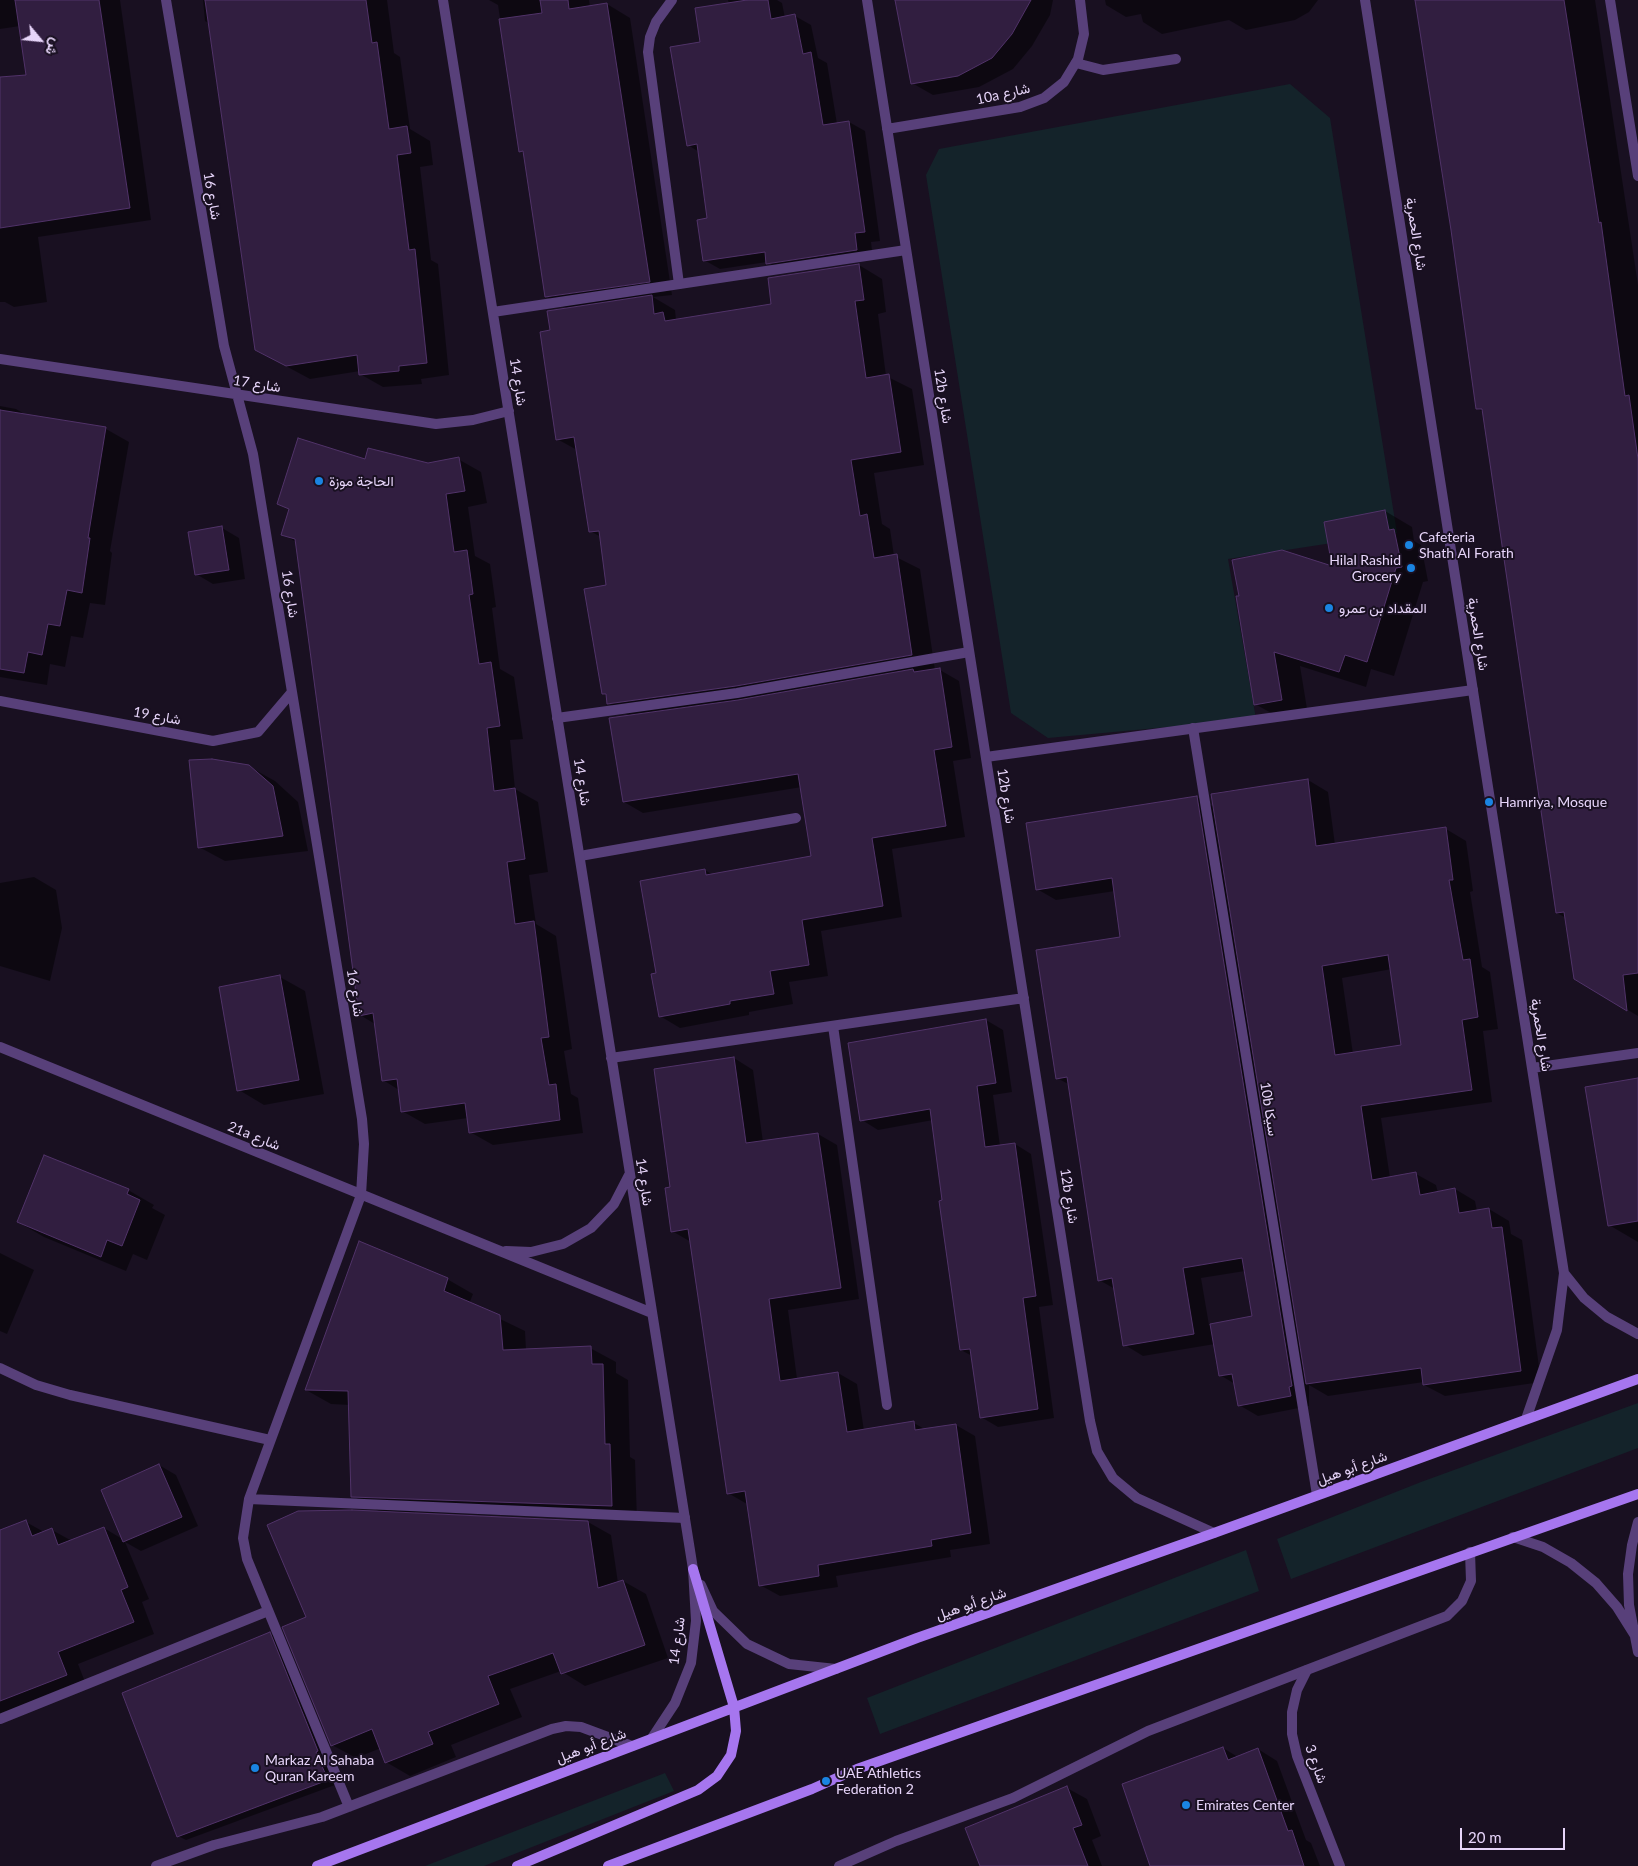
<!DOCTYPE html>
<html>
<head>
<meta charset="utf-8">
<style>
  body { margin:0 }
  #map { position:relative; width:1638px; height:1866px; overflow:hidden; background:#191021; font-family:Lato,Vazirmatn,sans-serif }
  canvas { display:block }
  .north { position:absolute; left:15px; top:15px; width:50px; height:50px; -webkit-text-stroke:4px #191021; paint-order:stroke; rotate:118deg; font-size:14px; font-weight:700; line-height:20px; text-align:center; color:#e7d5fa }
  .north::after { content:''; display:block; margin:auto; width:18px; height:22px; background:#e7d5fa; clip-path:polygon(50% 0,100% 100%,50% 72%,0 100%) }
  .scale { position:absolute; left:1460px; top:1828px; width:105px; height:22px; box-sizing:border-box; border:2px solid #e7d5fa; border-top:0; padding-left:6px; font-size:15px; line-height:18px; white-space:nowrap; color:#e7d5fa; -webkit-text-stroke:4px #191021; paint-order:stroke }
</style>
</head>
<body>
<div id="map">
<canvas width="1638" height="1866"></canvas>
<div class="north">ش</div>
<div class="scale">20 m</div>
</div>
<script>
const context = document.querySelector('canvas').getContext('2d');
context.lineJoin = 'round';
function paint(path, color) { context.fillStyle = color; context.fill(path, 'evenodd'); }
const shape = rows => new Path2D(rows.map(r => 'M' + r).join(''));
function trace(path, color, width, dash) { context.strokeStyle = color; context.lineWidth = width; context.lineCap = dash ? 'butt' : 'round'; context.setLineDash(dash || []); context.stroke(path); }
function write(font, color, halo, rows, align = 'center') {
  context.font = font + ' Lato,Vazirmatn,sans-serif'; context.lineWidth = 4; context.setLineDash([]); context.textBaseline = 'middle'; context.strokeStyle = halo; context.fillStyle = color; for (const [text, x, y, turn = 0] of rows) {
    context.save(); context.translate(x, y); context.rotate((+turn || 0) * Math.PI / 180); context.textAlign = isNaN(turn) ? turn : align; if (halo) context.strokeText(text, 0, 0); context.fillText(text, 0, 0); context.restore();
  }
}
paint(shape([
  [1290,84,1330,118,1397,533,1228,559,1256,719,1048,738,1011,713,926,175,939,149],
  [1638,1403,1638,1448,1291,1579,1277,1539,1421,1482],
  [1246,1550,1259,1591,880,1734,867,1698],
  [665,1773,674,1791,484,1866,425,1866]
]), '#14232a');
paint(shape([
  [0,0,120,0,151,220,38,237,47,302,14,307,5,302,0,302,0,96,30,92,20,26,0,29],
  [203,0,387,0,394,53,400,57,410,129,430,141,433,165,420,167,431,260,438,264,449,375,421,379,422,384,383,387,360,374,360,371,310,379,256,350,210,24,205,21],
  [489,0,589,0,590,7,607,4,630,18,672,295,653,297,675,310,676,320,773,305,859,265,882,279,886,312,878,314,886,376,912,389,924,465,874,473,882,524,890,529,894,556,920,569,935,670,940,670,959,681,971,758,953,761,965,837,892,849,902,917,821,931,828,976,789,982,793,1004,749,1012,749,1015,680,1028,660,1016,658,974,705,870,713,875,813,857,802,787,643,813,624,802,630,716,608,703,607,696,603,694,607,586,601,537,590,531,577,450,557,439,552,331,568,309,546,296,525,154,520,151,498,5],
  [728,0,777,0,782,3,785,18,795,16,811,25,818,58,827,63,837,124,849,122,865,131,880,241,871,242,873,259,784,273,767,262,720,269,704,260,708,220,699,152,688,145,702,43,729,4],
  [896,0,1053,0,1050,15,1032,46,1013,69,979,87,933,95,912,83],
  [1105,0,1318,0,1309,12,1295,20,1246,30,1229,20,1162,34,1143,22,1141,14,1126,17,1106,5],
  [1416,0,1595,0,1638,285,1638,1016,1575,978,1566,918,1557,913,1484,412,1477,409,1453,230],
  [0,406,16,409,26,415,106,429,129,442,110,551,112,553,105,605,90,603,83,638,71,636,65,667,50,664,47,685,0,677],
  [458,459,481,472,487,503,468,507,475,556,490,564,496,607,492,608,500,669,514,677,523,739,510,740,515,789,538,802,548,872,529,875,536,924,556,936,572,1049,564,1051,571,1094,578,1098,583,1133,493,1145,470,1132,468,1118,425,1124,402,1111,399,1090,383,1080,375,1024,360,1015,296,542,283,534,290,510,279,504,366,461,428,464],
  [1385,511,1412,527,1414,541,1421,545,1428,581,1423,582,1394,676,1371,669,1366,687,1300,666,1308,715,1282,719,1255,704,1237,597,1334,568],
  [222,528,239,538,245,579,213,584,196,574],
  [248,766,275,781,298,802,308,851,225,861,199,847],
  [1308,780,1328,792,1335,845,1446,829,1466,841,1473,891,1470,892,1482,967,1490,972,1498,1029,1483,1031,1492,1102,1381,1118,1390,1178,1416,1174,1436,1185,1438,1193,1455,1189,1475,1201,1477,1211,1489,1209,1509,1221,1511,1234,1522,1240,1541,1382,1445,1396,1424,1385,1424,1382,1328,1396,1309,1385,1309,1406,1258,1416,1239,1405,1235,1384,1220,1375,1215,1344,1143,1356,1125,1345,1115,1289,1099,1280,1070,1085,1057,1078,1122,938,1115,891,1056,900,1037,889,1197,797,1214,807,1212,794,1218,792],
  [1392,969,1402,1046,1353,1054,1342,978],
  [1245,1271,1254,1317,1209,1325,1201,1278],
  [34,877,56,890,62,928,50,981,0,966,0,883],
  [280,977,305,991,324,1094,264,1105,239,1090],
  [986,1020,1003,1030,1012,1092,993,1095,1000,1146,1015,1144,1031,1154,1053,1305,1039,1307,1054,1418,998,1427,981,1417,972,1356,961,1350,933,1120,878,1130,862,1120],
  [734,1058,753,1070,763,1142,818,1134,837,1145,859,1299,788,1310,797,1379,838,1373,857,1384,864,1431,914,1423,926,1430,956,1425,975,1436,990,1544,950,1550,951,1557,836,1576,838,1587,780,1596,760,1585,747,1504,728,1493,691,1242,672,1231,671,1188],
  [1638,1079,1638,1242,1609,1225],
  [128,1190,154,1205,152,1208,165,1215,147,1260,133,1254,126,1271,44,1237,18,1222],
  [0,1253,34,1270,7,1334,0,1331],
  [447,1279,473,1294,469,1304,525,1331,526,1350,590,1348,616,1362,616,1373,628,1380,630,1457,635,1460,637,1520,415,1512,415,1514,588,1522,611,1535,618,1583,623,1581,646,1594,668,1658,585,1686,561,1671,510,1689,522,1717,451,1745,456,1757,410,1776,386,1762,381,1748,356,1758,332,1745,308,1617,382,1513,353,1496,350,1405,331,1404,306,1390],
  [159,1465,176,1475,198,1526,141,1551,125,1542,149,1599,142,1602,154,1634,78,1664,87,1687,0,1719,0,1532,26,1522,44,1532,52,1530,72,1541,104,1528,124,1540],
  [269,1633,278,1638,335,1785,186,1840,178,1836],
  [1223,1748,1238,1757,1258,1749,1277,1761,1306,1840,1311,1843,1320,1866,1152,1866],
  [1067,1788,1087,1799,1101,1836,1092,1840,1102,1866,981,1866]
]), '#0007');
const building = shape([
  [15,0,99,0,130,208,0,228,0,77,26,75,15,0],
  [205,0,366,0,372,43,377,42,389,129,407,126,411,153,397,155,409,250,415,249,427,363,399,366,399,371,359,375,357,355,286,366,255,350,205,0],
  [540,0,568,0,569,9,607,3,650,282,545,297,523,151,519,152,499,19,542,13,540,0],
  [747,0,768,0,771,19,795,14,803,54,811,52,823,125,849,121,865,232,855,233,857,250,766,264,765,252,703,261,697,220,707,218,697,144,687,146,670,47,700,42,695,8,747,0],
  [895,0,1031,0,1012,34,992,58,958,76,911,84,895,0],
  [1415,0,1564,0,1599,223,1601,222,1625,396,1629,395,1638,459,1638,973,1623,975,1627,1011,1574,979,1564,912,1556,913,1482,409,1476,409,1451,230,1415,0],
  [859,264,864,300,855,301,866,378,889,374,901,452,851,460,860,516,867,514,874,558,897,554,912,655,736,686,607,704,606,694,602,694,584,589,606,585,599,531,589,532,574,437,556,440,540,332,550,330,547,311,652,295,654,314,663,312,665,321,771,304,768,278,859,264],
  [0,410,106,427,88,538,90,538,82,593,67,590,60,626,48,624,42,655,28,652,24,673,0,669,0,410],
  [298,438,365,459,368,448,428,463,459,457,465,491,446,494,454,552,467,550,473,594,469,595,479,664,491,662,500,726,487,728,494,791,515,788,525,859,507,862,515,924,534,921,549,1037,541,1038,549,1085,556,1084,560,1120,469,1133,465,1103,401,1112,397,1079,382,1081,373,1013,359,1016,295,539,281,535,289,509,277,504,298,438],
  [1385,510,1389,530,1394,529,1402,567,1396,568,1367,662,1345,655,1339,672,1274,652,1282,700,1254,705,1236,596,1239,596,1232,560,1282,550,1332,566,1324,522,1385,510],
  [222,526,229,570,195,575,188,532,222,526],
  [940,668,952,747,934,750,946,826,872,838,883,906,802,920,809,965,770,971,774,994,730,1001,730,1004,659,1017,651,974,656,973,640,881,705,869,706,875,811,856,798,774,623,802,609,718,738,700,913,669,914,672,940,668],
  [212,759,249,765,273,786,283,836,198,848,189,760,212,759],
  [1308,779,1316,846,1446,827,1453,880,1449,880,1463,960,1470,959,1478,1017,1462,1020,1472,1090,1361,1106,1372,1180,1416,1172,1420,1195,1455,1188,1459,1213,1489,1208,1492,1228,1502,1227,1521,1371,1423,1385,1421,1368,1306,1384,1211,794,1308,779],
  [1388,955,1401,1045,1335,1055,1322,966,1388,955],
  [1197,796,1292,1386,1289,1387,1291,1396,1238,1406,1232,1374,1219,1376,1210,1324,1252,1316,1242,1258,1183,1268,1194,1334,1123,1346,1112,1278,1098,1281,1067,1077,1056,1079,1036,950,1120,937,1112,878,1036,890,1026,823,1197,796],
  [280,975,299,1080,237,1091,219,987,280,975],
  [986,1019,996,1083,977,1086,985,1147,1015,1143,1036,1296,1023,1298,1038,1409,980,1418,970,1349,960,1350,939,1201,942,1200,930,1109,860,1121,848,1043,986,1019],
  [734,1057,746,1143,818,1133,841,1288,769,1299,780,1381,838,1372,847,1432,914,1421,915,1430,956,1424,971,1533,931,1540,932,1546,818,1565,819,1576,759,1586,745,1491,727,1494,688,1229,671,1232,665,1188,670,1187,654,1069,734,1057],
  [1638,1078,1638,1221,1608,1226,1585,1087,1638,1078],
  [44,1155,129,1189,127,1194,140,1200,122,1246,107,1240,101,1257,17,1222,44,1155],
  [359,1241,448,1278,444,1291,500,1315,503,1350,591,1346,592,1364,603,1364,605,1444,610,1444,612,1506,351,1497,348,1391,305,1390,359,1241],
  [159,1464,182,1517,123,1542,101,1490,159,1464],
  [352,1510,588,1521,598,1588,623,1580,645,1645,561,1674,553,1653,488,1676,499,1704,428,1732,433,1744,385,1763,372,1729,331,1746,282,1627,306,1617,267,1525,298,1511,352,1510],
  [26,1520,32,1536,52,1528,58,1545,104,1527,128,1587,121,1590,134,1622,58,1652,67,1675,0,1701,0,1530,26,1520],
  [270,1632,318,1751,316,1752,328,1780,177,1837,122,1693,270,1632],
  [1223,1747,1228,1760,1258,1748,1288,1831,1292,1830,1304,1866,1150,1866,1122,1784,1223,1747],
  [1067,1786,1082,1825,1073,1828,1088,1866,980,1866,965,1828,1067,1786]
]);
paint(building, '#311e40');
trace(building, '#513369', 1);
trace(shape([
  [672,0,656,22,650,37,648,52,679,284],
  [1076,63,1103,70,1176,59],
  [557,718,737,693,969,652],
  [986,757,1473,690],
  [580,856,796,818],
  [833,1026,887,1405],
  [0,1368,36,1385,70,1395,270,1440],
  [249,1499,685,1518],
  [0,1719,268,1611],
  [349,1807,247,1559,243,1538,249,1499,361,1195],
  [156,1866,214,1845,322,1817,552,1729,566,1726,581,1727,632,1746],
  [839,1866,896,1841,1013,1798,1148,1731,1447,1616,1462,1601,1471,1581,1470,1552]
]), '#58407a', 10);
trace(shape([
  [166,0,224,346,253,454,362,1119,364,1144,361,1195],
  [443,0,693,1569,696,1621,691,1663,675,1703,652,1738],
  [867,0,1090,1421,1097,1451,1113,1478,1137,1498,1214,1533],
  [1365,0,1564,1273,1557,1330,1526,1419],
  [1610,0,1638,176],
  [887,129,1020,107,1044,98,1064,82,1078,59,1084,34,1080,0],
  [493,312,906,250],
  [0,359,436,424,473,420,509,411],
  [0,701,213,741,258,732,292,692],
  [1193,728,1317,1495],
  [0,1047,652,1313],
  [611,1058,1024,998],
  [1532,1068,1638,1053],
  [506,1251,531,1252,563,1244,591,1228,614,1204,629,1175],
  [1564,1273,1584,1298,1607,1317,1638,1334],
  [1638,1522,1632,1545,1628,1574,1629,1605,1638,1652],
  [1513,1537,1543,1547,1571,1563,1596,1583,1617,1607,1634,1634],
  [701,1585,713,1611,747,1644,789,1664,836,1669],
  [1307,1670,1297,1690,1292,1712,1292,1734,1297,1756,1340,1866]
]), '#58407a', 10);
trace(shape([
  [317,1866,917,1638,1214,1533,1638,1379],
  [517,1866,698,1790,717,1776,731,1755,736,1731,734,1707,693,1569],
  [608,1866,812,1789,857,1769,1638,1494]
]), '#a676ef', 10);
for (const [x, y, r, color] of [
  [319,481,5,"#1a84e1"],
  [1409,545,5,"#1a84e1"],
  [1411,568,5,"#1a84e1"],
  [1329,608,5,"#1a84e1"],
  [1489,802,5,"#1a84e1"],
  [255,1768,5,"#1a84e1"],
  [826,1781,5,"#1a84e1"],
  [1186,1805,5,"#1a84e1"]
]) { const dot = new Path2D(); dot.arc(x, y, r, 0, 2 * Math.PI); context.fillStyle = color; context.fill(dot); trace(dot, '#191021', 2); }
write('14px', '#e7d5fa', '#191021', [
  ["10a شارع",1003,94,-13],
  ["شارع 16",212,196,80],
  ["شارع الحمرية",1416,234,81],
  ["شارع 14",518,382,81],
  ["شارع 17",257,384,9],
  ["12b شارع",943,396,81],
  ["شارع 16",290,594,81],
  ["شارع الحمرية",1478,634,81],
  ["شارع 19",157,716,10],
  ["شارع 14",582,782,81],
  ["12b شارع",1006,796,81],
  ["شارع 16",355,993,81],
  ["شارع الحمرية",1541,1035,81],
  ["10b سيكا",1269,1109,81],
  ["21a شارع",254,1136,22],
  ["شارع 14",644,1182,81],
  ["12b شارع",1069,1196,81],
  ["شارع أبو هيل",1352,1468,-20],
  ["شارع أبو هيل",971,1604,-19],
  ["شارع 14",677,1641,-82],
  ["شارع أبو هيل",591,1746,-21],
  ["شارع 3",1316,1764,70]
]);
write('14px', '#e7d5fa', '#191021', [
  ["الحاجة موزة",329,481],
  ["Cafeteria",1419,537],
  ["Shath Al Forath",1419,553],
  ["Hilal Rashid",1401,560,"right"],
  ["Grocery",1401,576,"right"],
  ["المقداد بن عمرو",1339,608],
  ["Hamriya, Mosque",1499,802],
  ["Markaz Al Sahaba",265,1760],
  ["Quran Kareem",265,1776],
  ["UAE Athletics",836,1773],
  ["Federation 2",836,1789],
  ["Emirates Center",1196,1805]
], 'left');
</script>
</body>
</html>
